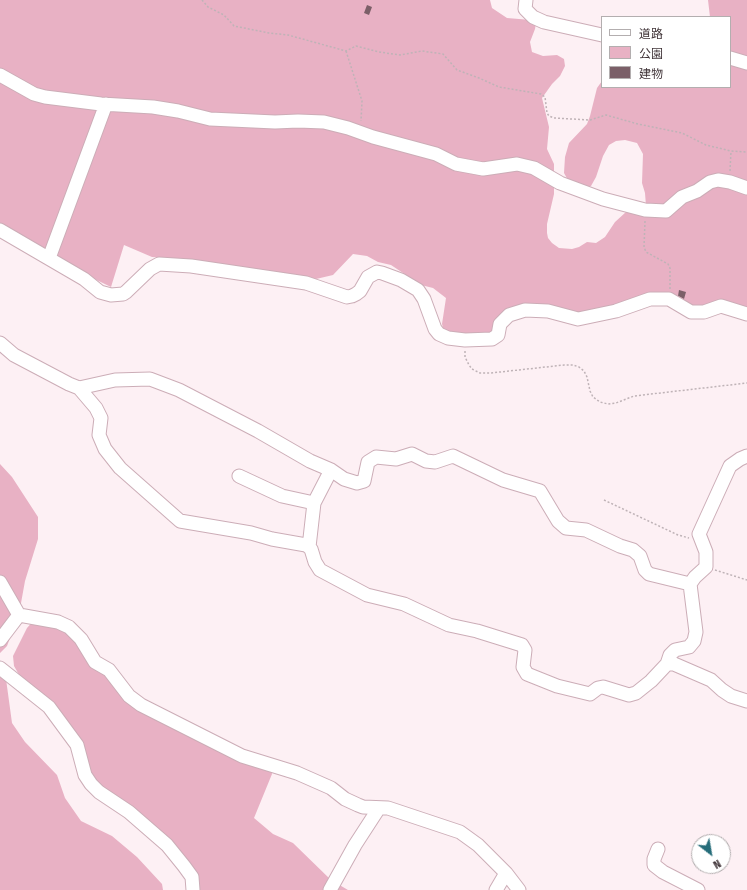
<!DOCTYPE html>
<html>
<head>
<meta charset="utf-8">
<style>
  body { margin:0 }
  #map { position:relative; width:747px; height:890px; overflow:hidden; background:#fdf0f4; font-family:"Fira Sans Condensed","Noto Sans JP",sans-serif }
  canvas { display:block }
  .legend { position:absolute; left:601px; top:16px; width:130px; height:72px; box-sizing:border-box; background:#fff; border:1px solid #b3aeaf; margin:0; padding:5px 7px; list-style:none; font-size:12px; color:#403438 }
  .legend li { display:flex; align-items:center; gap:8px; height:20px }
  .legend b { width:20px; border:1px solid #b3aeaf }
  .north { position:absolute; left:691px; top:834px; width:40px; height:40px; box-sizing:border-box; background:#fff; border:1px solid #b3aeaf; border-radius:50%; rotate:149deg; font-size:11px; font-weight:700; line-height:16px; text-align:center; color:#403438 }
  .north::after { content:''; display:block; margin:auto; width:14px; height:18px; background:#256c79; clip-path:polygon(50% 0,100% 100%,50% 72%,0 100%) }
</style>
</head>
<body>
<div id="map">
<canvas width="747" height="890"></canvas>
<ul class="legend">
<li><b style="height:5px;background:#fff"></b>道路</li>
<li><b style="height:11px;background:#e8b1c4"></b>公園</li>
<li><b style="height:11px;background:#7b5f68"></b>建物</li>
</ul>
<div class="north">N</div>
</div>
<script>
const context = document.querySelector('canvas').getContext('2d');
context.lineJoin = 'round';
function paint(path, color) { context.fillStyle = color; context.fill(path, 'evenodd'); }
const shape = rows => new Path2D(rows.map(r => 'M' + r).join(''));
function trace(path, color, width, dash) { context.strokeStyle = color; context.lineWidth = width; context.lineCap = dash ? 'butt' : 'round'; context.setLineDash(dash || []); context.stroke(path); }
paint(shape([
  [0,0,490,0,492,8,507,18,531,20,536,23,535,29,530,42,532,52,543,56,557,55,564,59,565,66,560,76,552,84,542,98,549,127,547,149,554,164,554,194,547,224,547,233,548,238,552,243,559,248,572,249,579,247,587,242,596,243,605,237,615,222,626,212,638,212,646,206,645,193,642,183,643,154,637,143,625,140,616,141,609,145,603,156,596,177,591,186,586,188,569,182,564,173,565,157,569,143,587,124,590,116,597,88,602,81,602,87,730,87,730,17,710,17,708,0,747,0,747,308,702,309,666,295,618,307,579,312,515,307,492,334,445,334,442,324,446,298,433,288,421,285,391,265,378,262,367,256,353,254,333,275,316,279,259,273,218,276,197,274,171,258,152,257,124,245,111,287,0,233],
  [0,464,12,477,38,517,38,539,25,581,19,614,7,646,0,653],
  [36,618,87,639,97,652,102,665,139,703,271,768,272,774,254,818,273,834,293,843,331,880,348,890,200,890,194,874,94,779,86,761,22,680,14,666,13,656,27,628],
  [0,670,6,679,12,723,25,742,57,775,65,798,81,821,112,836,137,857,162,884,163,890,0,890]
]), '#e8b1c4');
paint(shape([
  [367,5,372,7,369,15,364,13],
  [679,290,686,292,684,299,678,296]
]), '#7b5f68');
const minor = shape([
  [526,0,525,9,533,17,544,22,602,35],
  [730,58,747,63],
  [0,75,34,94,45,97,101,104,153,107,178,111,210,119,275,122,298,121,324,122,348,128,373,137,436,154,456,164,483,169,517,164,534,168,560,183,603,199,645,210,666,211,682,197,697,191,710,182,718,180,730,182,747,188],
  [0,230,84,279,100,292,111,295,123,294,126,292,150,269,159,264,191,266,306,283,347,297,352,296,356,294,360,291,368,277,377,272,382,273,401,280,418,290,424,299,435,329,439,334,448,338,465,340,492,339,498,335,500,324,509,315,525,310,548,311,578,319,616,311,650,299,669,299,691,312,704,312,721,306,747,314],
  [49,258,106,104],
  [0,343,14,355,69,384,79,388,96,408,101,418,99,435,105,449,120,468,180,521,251,533,272,539,306,545,311,549,315,562,320,570,367,595,404,604,449,625,477,631,522,645,525,650,523,667,527,674,557,686,590,694,598,688,603,687,629,695,636,693,651,681,667,664,670,655,675,650,689,647,694,641,696,632,690,584,695,577,706,567,706,552,699,534,730,466,740,459,747,456],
  [79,388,115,380,150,379,179,390,258,431,310,461,331,470,344,479,357,483,364,481,368,462,376,457,396,459,412,454,426,461,435,462,453,456,503,480,540,491,558,521,566,528,586,530,620,546,633,550,640,556,645,570,649,574,690,584],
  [239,476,282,496,314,503],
  [309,547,314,503,331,470],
  [0,582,19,615,58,622,69,627,81,639,95,662,109,670,129,696,141,705,242,756,297,773,331,788,345,799,358,805,363,807,388,808,460,832,478,845,506,873,519,890],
  [0,640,19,615],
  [667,664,674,664,711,680,722,690,731,696,747,701],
  [0,668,49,707,77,745,85,775,91,784,99,792,129,812,167,845,184,866,192,877,193,890],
  [658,849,654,859,654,865,663,872,698,890],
  [330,890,355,845,379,808],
  [496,890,506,873]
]);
trace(minor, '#ccadb7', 15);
trace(shape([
  [202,0,208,7,224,15,234,26,269,33,288,35,346,51,356,46,379,52,400,55,422,51,443,54,457,70,479,78,499,87,541,94,545,97,547,113,549,116,554,118,590,120,606,115,638,124,682,133,706,145,731,151,747,152],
  [346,51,362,101,361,121],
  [730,171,731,151],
  [645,221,644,247,646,252,668,264,670,268,670,289],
  [465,351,465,357,469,365,472,369,480,373,491,373,564,365,573,365,579,367,584,371,587,377,590,391,593,397,600,402,608,404,616,403,634,396,747,383],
  [604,500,678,535,689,538],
  [715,570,747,580]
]), '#bfb3b7', 1.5, [2, 2]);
trace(minor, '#fff', 13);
</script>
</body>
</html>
